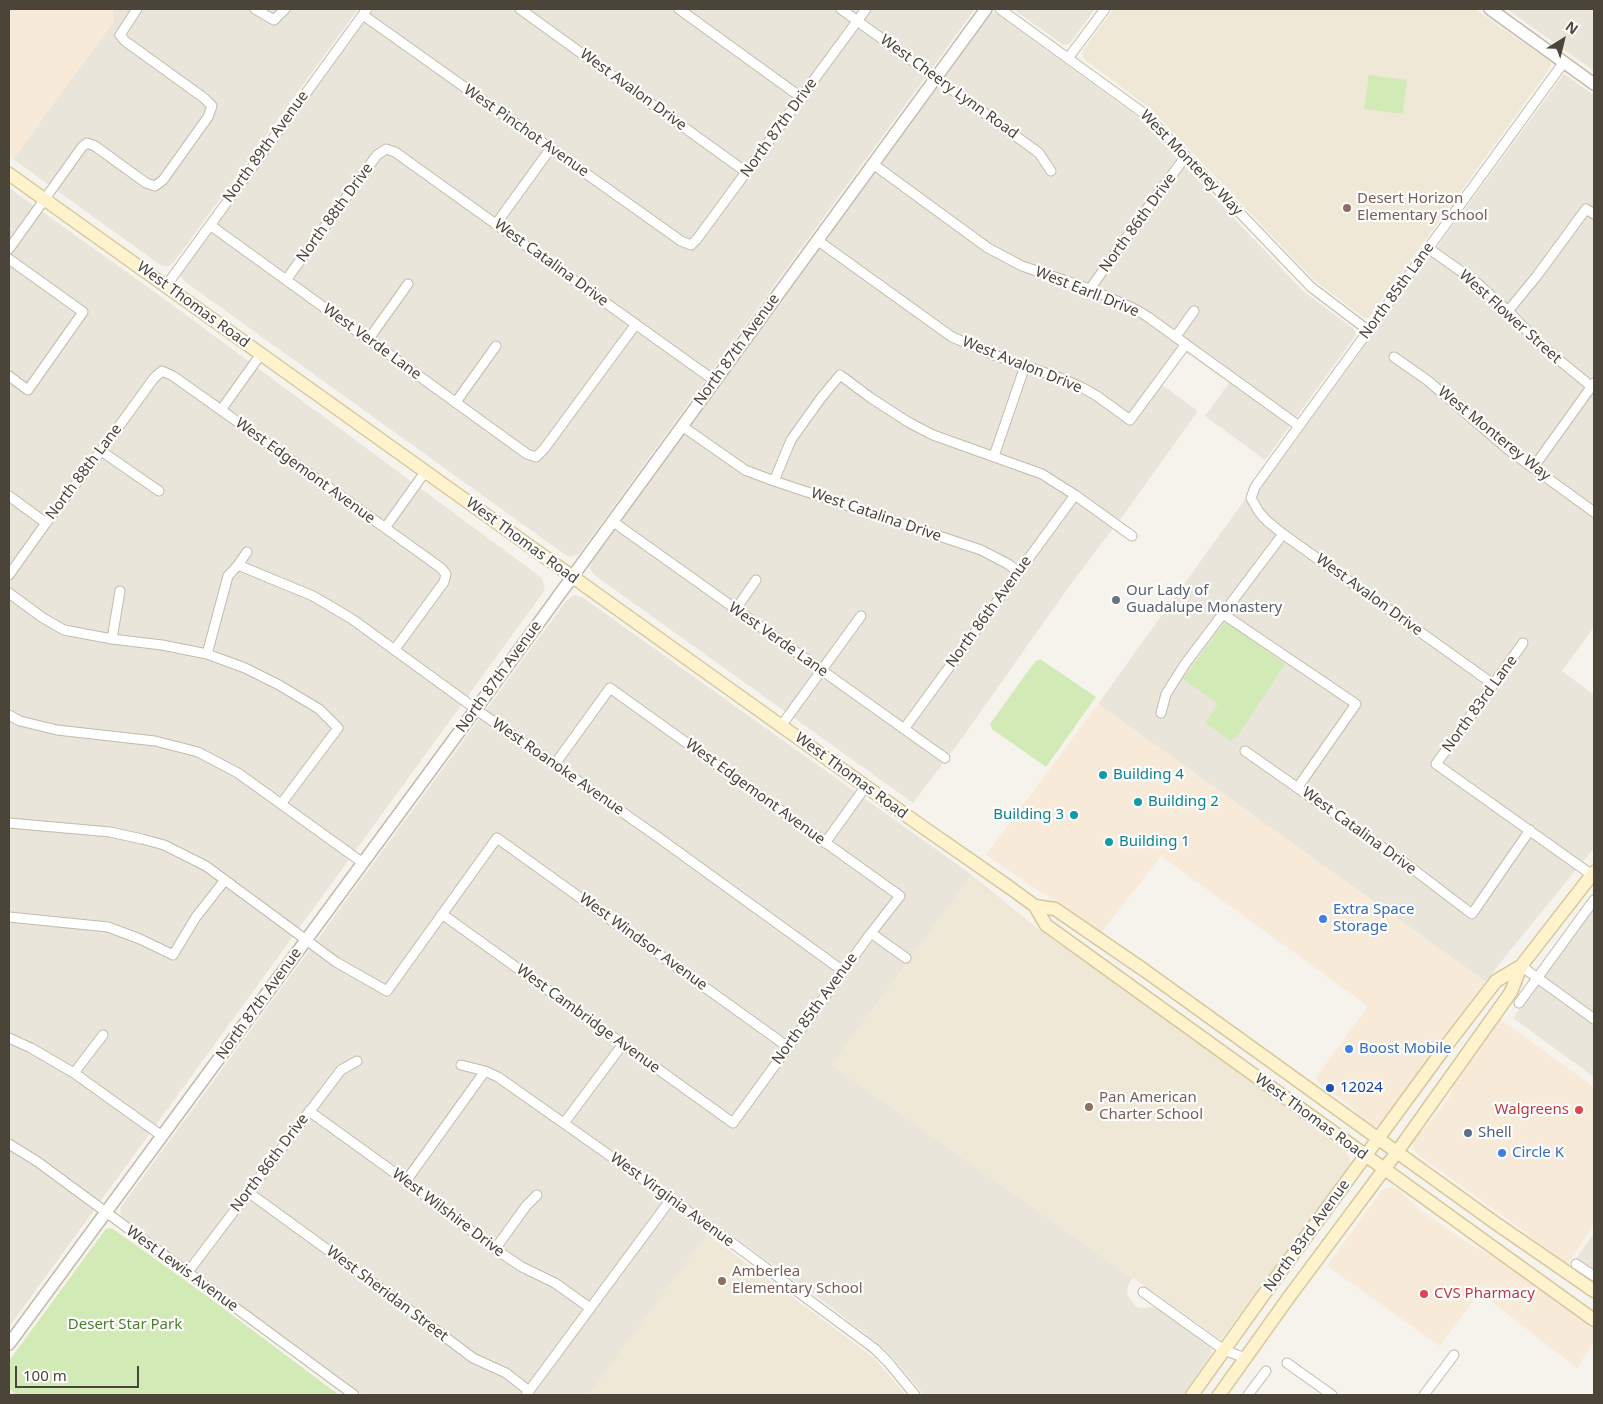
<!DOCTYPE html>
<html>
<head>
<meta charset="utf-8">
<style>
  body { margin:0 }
  #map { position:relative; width:1603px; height:1404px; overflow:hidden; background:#f6f3ec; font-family:"Noto Sans",sans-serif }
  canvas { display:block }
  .frame { position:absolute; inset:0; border:10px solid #4b4439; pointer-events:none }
  .north { position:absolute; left:1538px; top:15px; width:50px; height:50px; -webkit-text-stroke:4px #fff; paint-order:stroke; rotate:36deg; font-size:14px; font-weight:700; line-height:20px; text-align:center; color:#4b4439 }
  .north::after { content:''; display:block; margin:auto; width:18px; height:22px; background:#4b4439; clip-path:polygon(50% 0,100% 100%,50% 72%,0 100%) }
  .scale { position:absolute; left:15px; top:1366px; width:124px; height:22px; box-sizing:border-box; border:2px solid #4b4439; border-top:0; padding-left:6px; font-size:15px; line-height:18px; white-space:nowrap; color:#4b4439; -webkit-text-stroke:4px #fff; paint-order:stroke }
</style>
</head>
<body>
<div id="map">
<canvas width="1603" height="1404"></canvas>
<div class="frame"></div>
<div class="north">N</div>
<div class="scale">100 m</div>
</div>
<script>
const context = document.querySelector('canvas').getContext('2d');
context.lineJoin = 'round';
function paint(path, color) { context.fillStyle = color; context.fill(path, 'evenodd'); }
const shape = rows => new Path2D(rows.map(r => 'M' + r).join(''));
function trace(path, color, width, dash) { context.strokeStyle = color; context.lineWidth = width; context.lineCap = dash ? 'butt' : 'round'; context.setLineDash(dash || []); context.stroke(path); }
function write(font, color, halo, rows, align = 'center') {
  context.font = font + ' "Noto Sans",sans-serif'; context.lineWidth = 4.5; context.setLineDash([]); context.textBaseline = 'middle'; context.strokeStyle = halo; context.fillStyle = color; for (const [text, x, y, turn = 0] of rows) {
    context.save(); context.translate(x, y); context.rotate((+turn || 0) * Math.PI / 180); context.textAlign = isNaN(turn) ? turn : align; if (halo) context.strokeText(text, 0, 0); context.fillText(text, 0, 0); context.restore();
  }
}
paint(shape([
  [112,9,358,9,174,262,169,266,163,266,159,264,13,159,114,21],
  [374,9,975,9,579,554,571,557,567,556,184,281,181,277,182,272],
  [1013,9,1095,9,1070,43,1066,45,1062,44],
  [1507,9,1594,9,1594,71],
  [993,13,997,14,1138,117,1303,291,1354,329,1356,335,1265,460,1205,416,1229,383,1190,355,1186,354,1182,356,1161,384,1198,411,1127,510,1068,588,962,738,913,803,593,574,590,568,592,562,990,15],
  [1564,74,1594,95,1594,627,1562,671,1594,695,1594,848,1508,953,1486,982,1098,704,1246,498,1258,496,1259,490],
  [9,188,159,295,542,578,545,590,9,1327],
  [574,595,582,597,972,875,832,1065,1133,1278,1129,1283,1127,1294,1134,1305,1139,1308,1154,1307,1158,1309,1207,1343,1212,1349,1211,1354,1183,1395,924,1395,893,1358,872,1339,824,1302,716,1224,589,1395,363,1395,121,1218,120,1208,566,601],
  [1594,905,1594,1077,1513,1018],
  [1594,1233,1594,1272,1576,1259]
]), '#eae5da');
paint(shape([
  [9,9,112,9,114,21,13,159,9,155],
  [1098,704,1486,982,1380,1124,1374,1126,1370,1125,1362,1119,1350,1106,1315,1079,1368,1006,1161,856,1101,933,986,855],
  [1500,1019,1594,1087,1594,1225,1567,1265,1516,1225,1418,1155,1413,1147,1414,1139,1433,1119,1449,1098,1453,1087],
  [1389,1187,1398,1189,1420,1210,1468,1243,1493,1257,1594,1326,1594,1341,1577,1368,1479,1292,1440,1346,1327,1266,1382,1190]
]), '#f7ead8');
paint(shape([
  [1114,9,1475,9,1549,61,1551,65,1550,68,1371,315,1367,318,1363,317,1314,280,1151,109,1085,60,1083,57,1083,50],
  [972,875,1038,929,1193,1039,1344,1150,1349,1156,1350,1163,1349,1167,1221,1340,832,1065],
  [707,1234,873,1357,906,1395,588,1395]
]), '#efe8d6');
paint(shape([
  [1369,75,1407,80,1403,114,1364,109],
  [1226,623,1231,625,1285,664,1239,734,1231,741,1205,723,1218,704,1183,679,1222,626],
  [1040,659,1096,697,1046,767,992,729,990,724,1028,671,1036,661],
  [109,1228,113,1229,207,1296,339,1395,16,1395,9,1388,9,1361,105,1230]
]), '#d2eab5');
const minor = shape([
  [255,9,274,20,285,9],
  [520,9,746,172],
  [679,9,802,98],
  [841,9,1039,153,1051,171],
  [1000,9,1146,115,1311,287,1369,331],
  [363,15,681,241,691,245,697,239,866,9],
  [1069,57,1105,9],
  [873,164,988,248,1022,266,1090,289,1135,309,1148,317,1299,426],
  [496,224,551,148],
  [210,225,527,454,536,457,544,449,636,324],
  [817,240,952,337,994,355,1063,379,1083,388,1097,396,1130,420,1186,344],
  [1428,248,1476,282,1508,311,1542,346,1592,387],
  [9,249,82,147,87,143,95,146,146,183,155,186,163,180,208,117,212,106,204,98,125,41,120,35,137,9],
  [9,259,83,312,28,390,9,376],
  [286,280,377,155,386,149,395,152,715,381],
  [166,286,367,9],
  [1090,289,1141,217,1186,156],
  [1508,311,1536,277,1586,209,1594,214],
  [1176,336,1194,311],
  [368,340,408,284],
  [1394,357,1427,380,1510,451,1594,512],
  [456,402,496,346],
  [221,410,261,354],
  [682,426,745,470,774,481,981,550,1008,564,1019,572],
  [101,451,159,491],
  [994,456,1025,366],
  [1533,468,1594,383],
  [774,481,791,440,821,398,840,375,871,398,908,422,933,435,1042,474,1075,495,1132,536],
  [9,496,46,523],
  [612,521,945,758],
  [385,528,425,472],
  [238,565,313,596,352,619,484,715,662,840,843,971],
  [9,575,46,523,101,451,154,378,162,371,173,376,221,410,441,568,446,574,444,582,395,649],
  [9,593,43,618,64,630,112,639,162,645,207,654,245,668,279,685,319,709,338,728,281,804],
  [736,609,756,580],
  [1223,614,1356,704,1298,787],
  [112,639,120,591],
  [1523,643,1436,764,1592,875],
  [207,654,228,576,238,565,247,552],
  [1493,684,1283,534,1267,521,1259,512,1251,498,1255,487,1299,426,1564,62],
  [1161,713,1166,694,1185,664,1283,534],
  [9,715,20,721,57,730,155,741,198,752,238,773,363,863],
  [781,726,861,616],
  [904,729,1075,495],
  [1245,751,1409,866,1472,914,1530,830],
  [9,823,110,832,142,839,164,845,206,866,336,962,387,991,497,838,788,1047],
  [825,843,866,786],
  [442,914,733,1123,871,933,900,896,610,688,555,764],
  [9,917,108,927,140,939,173,955,196,917,225,880],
  [871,933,906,958],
  [1521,966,1594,1019],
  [1519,1003,1594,900],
  [9,1038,31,1048,74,1073,162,1136],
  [461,1065,485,1071,498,1077,616,1160,735,1245,875,1349,888,1362,915,1395],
  [74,1073,103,1035],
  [309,1111,406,1181,495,1249,522,1267,555,1283,590,1308],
  [564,1123,623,1044],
  [9,1144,38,1162,354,1395],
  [406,1181,485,1071],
  [248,1192,387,1293,473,1358,506,1373,529,1391],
  [495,1249,526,1206,537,1195],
  [1576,1264,1594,1276],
  [188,1272,341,1070,357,1061],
  [1143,1292,1224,1350,1245,1358],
  [1287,1363,1332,1395],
  [526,1395,671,1199],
  [1248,1395,1266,1371],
  [1424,1395,1454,1355]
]);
const tertiary = shape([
  [1490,9,1594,84],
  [9,1344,476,709,986,9]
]);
const secondary = shape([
  [9,174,917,823,1009,887,1035,906,1046,925,1594,1320],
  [1035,906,1055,909,1144,970,1494,1222,1594,1291],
  [1192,1395,1267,1290,1443,1050,1496,981,1521,966],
  [1219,1395,1289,1297,1397,1152,1511,992,1521,966,1594,872]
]);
trace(minor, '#c2bbae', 11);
trace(tertiary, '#c2bbae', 14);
trace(secondary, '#d6c79b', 15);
trace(minor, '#fff', 9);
trace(tertiary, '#fff', 11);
trace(secondary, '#fff3cd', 12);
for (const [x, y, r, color] of [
  [1347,208,5,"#8d6e63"],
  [1116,600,5,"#6b7280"],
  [1103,775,5,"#0f9aa8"],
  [1138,802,5,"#0f9aa8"],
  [1074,815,5,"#0f9aa8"],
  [1109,842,5,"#0f9aa8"],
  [1323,919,5,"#3f7fe0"],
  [1349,1049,5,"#3f7fe0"],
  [1330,1088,5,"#1a4fb4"],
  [1089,1107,5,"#8d6e63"],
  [1579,1110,5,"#e0444e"],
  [1468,1133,5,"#5c6f8a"],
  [1502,1153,5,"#3f7fe0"],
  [722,1281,5,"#8d6e63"],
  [1424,1294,5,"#e0444e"]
]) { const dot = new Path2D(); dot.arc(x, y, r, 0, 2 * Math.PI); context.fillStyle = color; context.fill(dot); trace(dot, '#fff', 2); }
write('15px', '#4b4439', '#fff', [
  ["West Cheery Lynn Road",949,87,36],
  ["West Avalon Drive",633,90,36],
  ["North 87th Drive",779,128,-54],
  ["West Pinchot Avenue",526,131,35],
  ["North 89th Avenue",266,147,-54],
  ["West Monterey Way",1191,163,46],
  ["North 88th Drive",335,213,-54],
  ["North 86th Drive",1138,223,-54],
  ["West Catalina Drive",551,263,36],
  ["North 85th Lane",1397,291,-54],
  ["West Earll Drive",1087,292,22],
  ["West Thomas Road",193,305,36],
  ["West Flower Street",1510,317,42],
  ["West Verde Lane",372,342,36],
  ["North 87th Avenue",737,350,-54],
  ["West Avalon Drive",1022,365,22],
  ["West Monterey Way",1494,434,39],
  ["West Edgemont Avenue",305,471,36],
  ["North 88th Lane",84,472,-53],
  ["West Catalina Drive",876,515,19],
  ["West Thomas Road",522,541,36],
  ["West Avalon Drive",1369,595,36],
  ["North 86th Avenue",989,612,-54],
  ["West Verde Lane",778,640,35],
  ["North 87th Avenue",499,677,-54],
  ["North 83rd Lane",1480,704,-54],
  ["West Roanoke Avenue",558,767,35],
  ["West Thomas Road",851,776,36],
  ["West Edgemont Avenue",755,792,36],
  ["West Catalina Drive",1359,831,36],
  ["West Windsor Avenue",643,942,36],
  ["North 87th Avenue",259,1004,-54],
  ["North 85th Avenue",815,1009,-54],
  ["West Cambridge Avenue",588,1019,36],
  ["West Thomas Road",1311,1117,36],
  ["North 86th Drive",270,1163,-53],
  ["West Virginia Avenue",672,1200,36],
  ["West Wilshire Drive",448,1213,37],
  ["North 83rd Avenue",1307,1236,-54],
  ["West Lewis Avenue",182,1269,36],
  ["West Sheridan Street",387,1294,37]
]);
write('15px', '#785e54', '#fff', [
  ["Desert Horizon",1357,199],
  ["Elementary School",1357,216],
  ["Pan American",1099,1098],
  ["Charter School",1099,1115],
  ["Amberlea",732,1272],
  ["Elementary School",732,1289]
], 'left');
write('15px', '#5b616d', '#fff', [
  ["Our Lady of",1126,591],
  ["Guadalupe Monastery",1126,608]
], 'left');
write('15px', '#0d838f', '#fff', [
  ["Building 4",1113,775],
  ["Building 2",1148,802],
  ["Building 3",1064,815,"right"],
  ["Building 1",1119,842]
], 'left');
write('15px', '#366cbe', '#fff', [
  ["Extra Space",1333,910],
  ["Storage",1333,927],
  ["Boost Mobile",1359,1049],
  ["Circle K",1512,1153]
], 'left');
write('15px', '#164399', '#fff', [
  ["12024",1340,1088]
], 'left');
write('15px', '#be3a42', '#fff', [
  ["Walgreens",1569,1110],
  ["CVS Pharmacy",1434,1294,"left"]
], 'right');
write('15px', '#4e5e75', '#fff', [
  ["Shell",1478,1133]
], 'left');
write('15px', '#4a7f2a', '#fff', [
  ["Desert Star Park",125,1325]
]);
</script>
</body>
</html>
